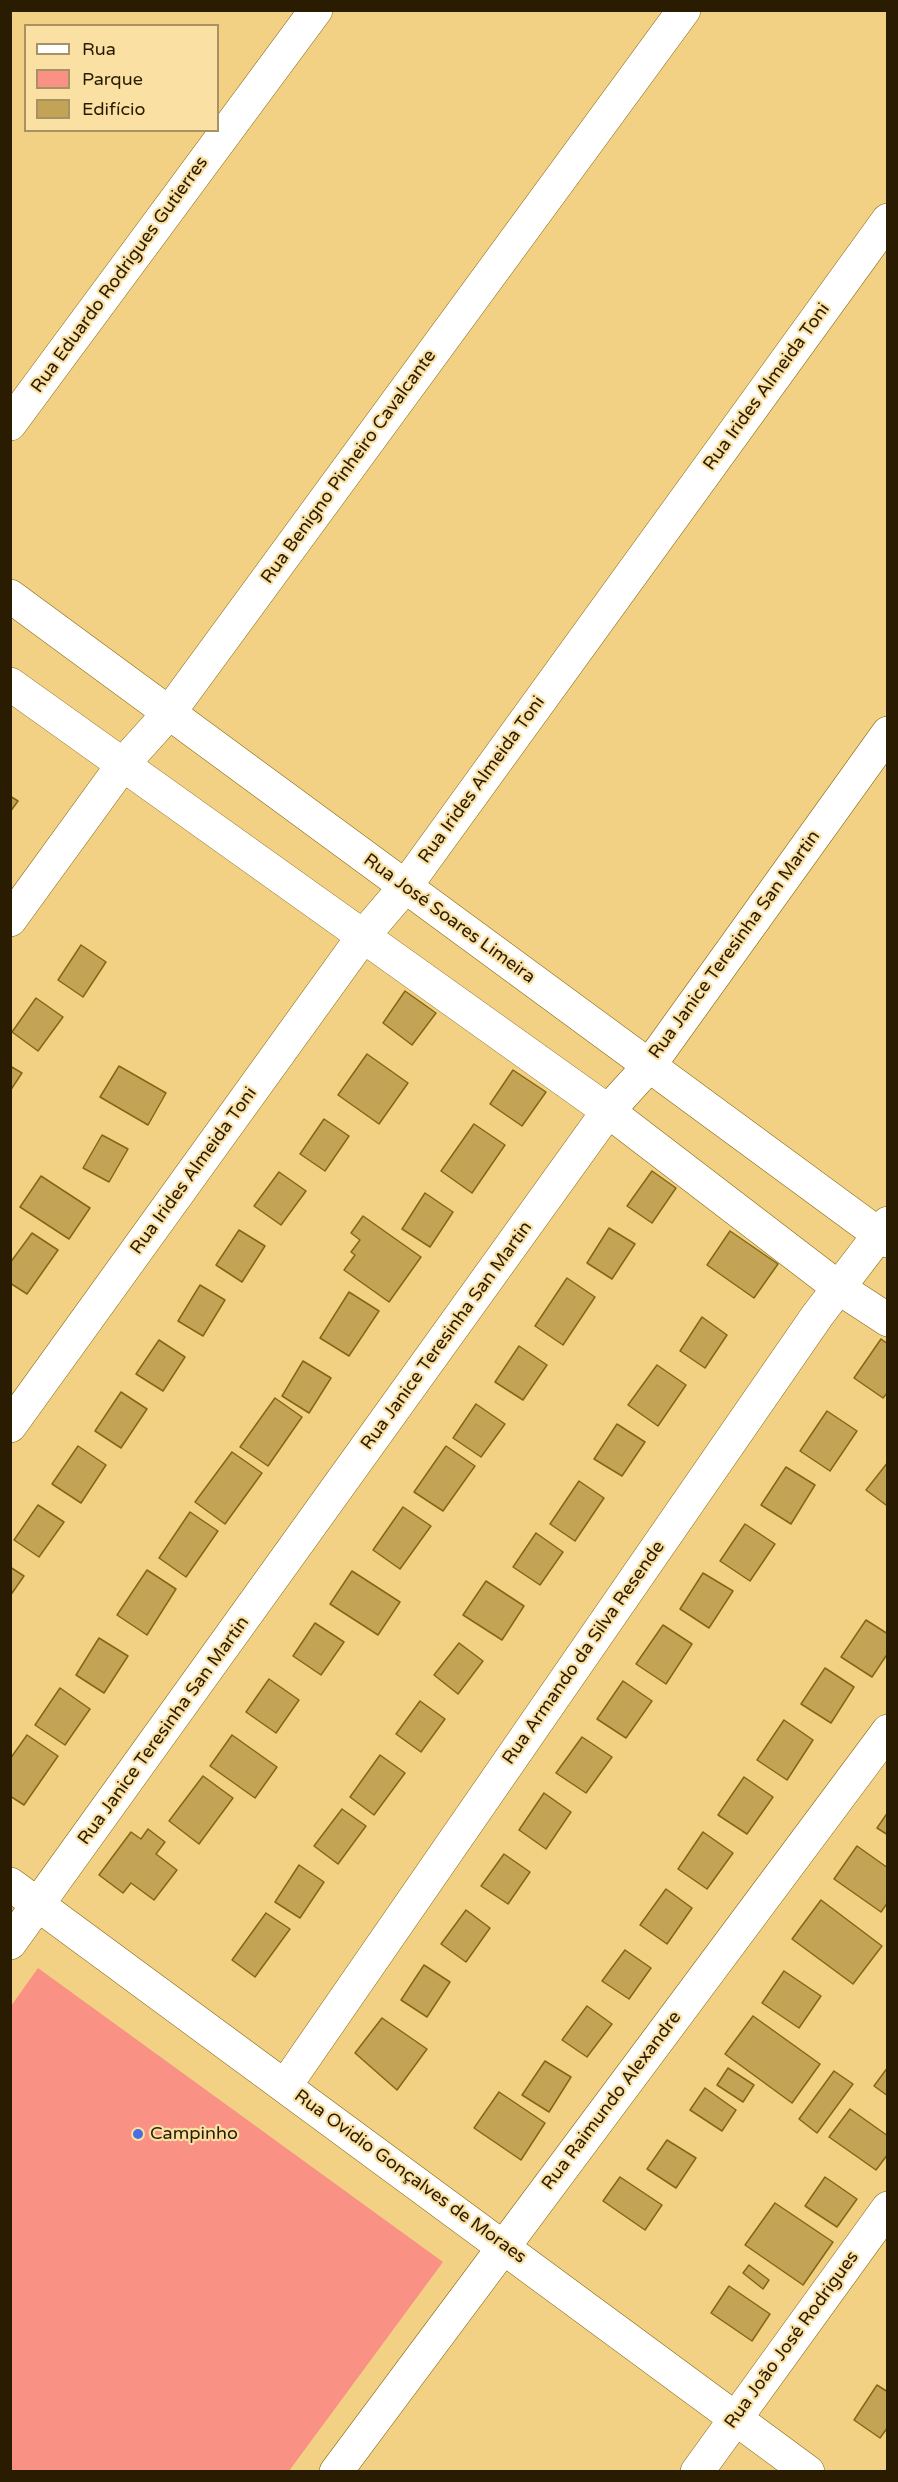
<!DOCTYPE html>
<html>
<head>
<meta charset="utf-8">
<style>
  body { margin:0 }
  #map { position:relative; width:898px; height:2482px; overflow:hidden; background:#f2d184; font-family:"Varela Round",sans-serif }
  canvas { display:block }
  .frame { position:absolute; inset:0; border:12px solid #291c00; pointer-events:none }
  .legend { position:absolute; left:24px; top:24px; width:195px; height:108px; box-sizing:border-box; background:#fae0a3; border:2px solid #a69262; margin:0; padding:8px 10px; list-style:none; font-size:18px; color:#291c00 }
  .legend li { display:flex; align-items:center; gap:12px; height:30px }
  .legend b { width:30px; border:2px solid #a69262 }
</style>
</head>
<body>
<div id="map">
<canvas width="898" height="2482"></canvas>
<div class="frame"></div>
<ul class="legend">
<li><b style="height:8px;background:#fff"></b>Rua</li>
<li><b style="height:16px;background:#fa9185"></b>Parque</li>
<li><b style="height:16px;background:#c3a356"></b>Edifício</li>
</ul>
</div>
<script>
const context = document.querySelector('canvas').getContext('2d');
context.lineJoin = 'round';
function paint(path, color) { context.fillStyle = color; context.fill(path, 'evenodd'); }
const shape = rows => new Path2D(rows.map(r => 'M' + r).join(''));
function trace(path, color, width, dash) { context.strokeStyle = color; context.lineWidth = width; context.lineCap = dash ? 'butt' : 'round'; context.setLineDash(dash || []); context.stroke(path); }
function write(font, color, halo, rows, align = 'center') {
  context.font = font + ' "Varela Round",sans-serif'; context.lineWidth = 4.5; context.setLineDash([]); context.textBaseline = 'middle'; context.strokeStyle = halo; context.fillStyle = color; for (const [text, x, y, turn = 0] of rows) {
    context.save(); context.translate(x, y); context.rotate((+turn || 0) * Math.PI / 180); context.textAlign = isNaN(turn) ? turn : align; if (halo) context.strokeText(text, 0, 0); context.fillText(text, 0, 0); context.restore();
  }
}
paint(shape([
  [38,1968,443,2262,289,2471,11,2471,11,2006]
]), '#fa9185');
const building = shape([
  [10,796,18,801,10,812,10,796],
  [81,945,106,962,83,997,58,980,81,945],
  [405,991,436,1013,412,1045,383,1023,405,991],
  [36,998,63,1017,38,1051,12,1032,36,998],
  [367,1054,408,1083,379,1124,338,1095,367,1054],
  [10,1066,22,1073,10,1091,10,1066],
  [119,1066,166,1093,148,1125,100,1097,119,1066],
  [513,1070,546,1092,522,1126,490,1104,513,1070],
  [324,1119,349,1136,325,1171,300,1154,324,1119],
  [474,1124,505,1145,472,1193,441,1171,474,1124],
  [102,1135,128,1149,109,1182,83,1168,102,1135],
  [652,1171,676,1188,652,1223,627,1206,652,1171],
  [279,1172,306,1191,281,1225,254,1206,279,1172],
  [41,1176,90,1208,69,1239,20,1207,41,1176],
  [425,1193,453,1212,430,1247,402,1229,425,1193],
  [363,1216,421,1257,389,1302,344,1270,355,1255,351,1252,360,1240,351,1233,363,1216],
  [609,1228,635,1244,612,1279,587,1263,609,1228],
  [239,1230,265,1246,242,1282,216,1265,239,1230],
  [730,1231,778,1264,754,1298,707,1265,730,1231],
  [32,1233,58,1250,27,1294,10,1283,10,1263,32,1233],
  [567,1278,595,1297,563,1345,535,1326,567,1278],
  [200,1285,225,1300,203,1336,178,1321,200,1285],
  [349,1292,379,1311,349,1356,320,1338,349,1292],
  [702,1317,727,1335,705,1368,680,1351,702,1317],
  [881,1339,888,1344,888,1392,883,1398,854,1378,881,1339],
  [159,1340,185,1357,163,1391,136,1374,159,1340],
  [519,1346,547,1365,523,1400,495,1382,519,1346],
  [303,1361,331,1378,309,1413,282,1396,303,1361],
  [657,1365,686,1385,658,1426,628,1405,657,1365],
  [121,1392,147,1409,121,1448,95,1431,121,1392],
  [275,1398,302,1417,268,1466,240,1447,275,1398],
  [476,1404,505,1424,481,1457,453,1438,476,1404],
  [827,1411,857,1431,830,1471,800,1451,827,1411],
  [617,1424,645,1442,622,1476,594,1459,617,1424],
  [78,1446,106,1465,81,1503,52,1484,78,1446],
  [446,1446,475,1466,443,1511,414,1492,446,1446],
  [232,1452,262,1473,225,1524,195,1502,232,1452],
  [888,1462,888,1503,886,1505,866,1490,888,1462],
  [786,1467,815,1485,791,1524,761,1505,786,1467],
  [579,1481,604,1498,575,1541,550,1524,579,1481],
  [38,1505,64,1522,39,1557,14,1540,38,1505],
  [403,1507,431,1526,400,1569,373,1550,403,1507],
  [190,1512,218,1531,186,1577,159,1558,190,1512],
  [745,1524,775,1544,750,1581,720,1561,745,1524],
  [536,1533,563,1552,540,1585,513,1567,536,1533],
  [10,1567,24,1576,10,1596,10,1567],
  [147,1570,176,1589,147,1635,117,1615,147,1570],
  [352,1571,400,1602,378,1635,330,1604,352,1571],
  [703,1573,733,1591,709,1628,680,1609,703,1573],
  [486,1581,524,1606,502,1640,463,1615,486,1581],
  [866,1620,888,1634,888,1653,872,1677,841,1657,866,1620],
  [315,1623,344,1642,321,1675,293,1656,315,1623],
  [663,1625,692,1644,666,1684,636,1664,663,1625],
  [99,1638,128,1656,104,1693,76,1675,99,1638],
  [459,1643,483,1661,458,1694,434,1675,459,1643],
  [825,1668,854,1687,831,1723,801,1704,825,1668],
  [269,1679,299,1700,276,1733,246,1712,269,1679],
  [623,1681,652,1701,626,1738,597,1719,623,1681],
  [60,1688,90,1709,65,1745,35,1725,60,1688],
  [420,1701,445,1719,421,1752,396,1734,420,1701],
  [784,1720,813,1740,787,1780,757,1760,784,1720],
  [27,1735,58,1756,24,1805,10,1796,10,1759,27,1735],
  [232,1735,277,1767,255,1798,210,1766,232,1735],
  [582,1737,612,1757,586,1793,556,1773,582,1737],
  [380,1755,405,1773,374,1815,350,1797,380,1755],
  [203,1776,233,1798,199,1844,169,1821,203,1776],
  [744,1777,773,1797,747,1834,718,1815,744,1777],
  [544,1793,571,1812,546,1849,519,1830,544,1793],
  [342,1809,366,1826,338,1864,314,1846,342,1809],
  [888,1812,888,1835,877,1828,888,1812],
  [148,1829,165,1842,156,1854,177,1870,154,1900,131,1883,123,1893,99,1875,131,1832,141,1839,148,1829],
  [703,1832,733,1853,707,1889,678,1869,703,1832],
  [857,1846,888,1868,888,1902,881,1912,834,1879,857,1846],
  [504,1854,530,1872,508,1904,481,1886,504,1854],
  [299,1865,324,1882,300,1918,275,1902,299,1865],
  [666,1889,692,1908,667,1944,640,1925,666,1889],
  [821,1900,882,1946,853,1984,792,1939,821,1900],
  [466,1910,490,1928,466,1962,441,1944,466,1910],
  [266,1913,290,1929,255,1977,232,1960,266,1913],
  [625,1950,651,1968,629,1999,602,1981,625,1950],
  [424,1965,450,1982,427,2017,401,2000,424,1965],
  [784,1971,821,1996,799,2028,762,2003,784,1971],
  [587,2006,612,2024,587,2057,562,2040,587,2006],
  [753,2016,820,2064,792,2103,725,2054,753,2016],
  [382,2018,427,2049,397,2090,355,2053,382,2018],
  [545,2061,571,2077,549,2112,522,2095,545,2061],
  [888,2067,888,2096,874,2086,888,2067],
  [728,2068,754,2085,743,2102,717,2085,728,2068],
  [834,2071,853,2084,817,2133,799,2119,834,2071],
  [705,2088,736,2110,722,2131,690,2110,705,2088],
  [499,2092,545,2123,521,2160,474,2128,499,2092],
  [850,2109,888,2136,888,2154,876,2170,829,2137,850,2109],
  [667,2140,696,2158,676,2188,647,2169,667,2140],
  [620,2177,662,2205,645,2230,603,2201,620,2177],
  [825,2177,857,2199,837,2227,805,2206,825,2177],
  [775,2203,833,2242,803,2285,745,2245,775,2203],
  [749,2265,769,2280,763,2289,743,2273,749,2265],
  [729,2286,770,2314,752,2341,711,2313,729,2286],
  [877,2385,888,2392,888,2427,880,2438,854,2420,877,2385]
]);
paint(building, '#c3a356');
trace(building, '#856711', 1.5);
const minor = shape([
  [10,424,316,10],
  [10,596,888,1241],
  [10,684,608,1111,839,1288,888,1320],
  [10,920,124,763,169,713,684,10],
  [10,1426,364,935,405,887,888,220],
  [10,1884,808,2472],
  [10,1943,608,1111,649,1066,888,733],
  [285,2086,817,1316,888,1223],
  [336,2472,888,1731],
  [697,2472,888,2208]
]);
trace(minor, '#84660e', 34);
trace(minor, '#fff', 33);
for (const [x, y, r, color] of [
  [138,2134,6,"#496ee1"]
]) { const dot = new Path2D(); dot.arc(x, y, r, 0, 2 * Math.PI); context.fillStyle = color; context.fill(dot); trace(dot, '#fae0a3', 2); }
write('18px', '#291c00', '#fae0a3', [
  ["Rua Eduardo Rodrigues Gutierres",120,275,-54],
  ["Rua Irides Almeida Toni",767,387,-54],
  ["Rua Benigno Pinheiro Cavalcante",349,467,-54],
  ["Rua Irides Almeida Toni",482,780,-54],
  ["Rua José Soares Limeira",449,919,36],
  ["Rua Janice Teresinha San Martin",735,945,-54],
  ["Rua Irides Almeida Toni",194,1171,-54],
  ["Rua Janice Teresinha San Martin",447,1336,-54],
  ["Rua Armando da Silva Resende",584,1653,-55],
  ["Rua Janice Teresinha San Martin",164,1731,-54],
  ["Rua Raimundo Alexandre",612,2101,-53],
  ["Rua Ovidio Gonçalves de Moraes",410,2177,36],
  ["Rua João José Rodrigues",792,2340,-54]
]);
write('18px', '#291c00', '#fae0a3', [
  ["Campinho",150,2134]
], 'left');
</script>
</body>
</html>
